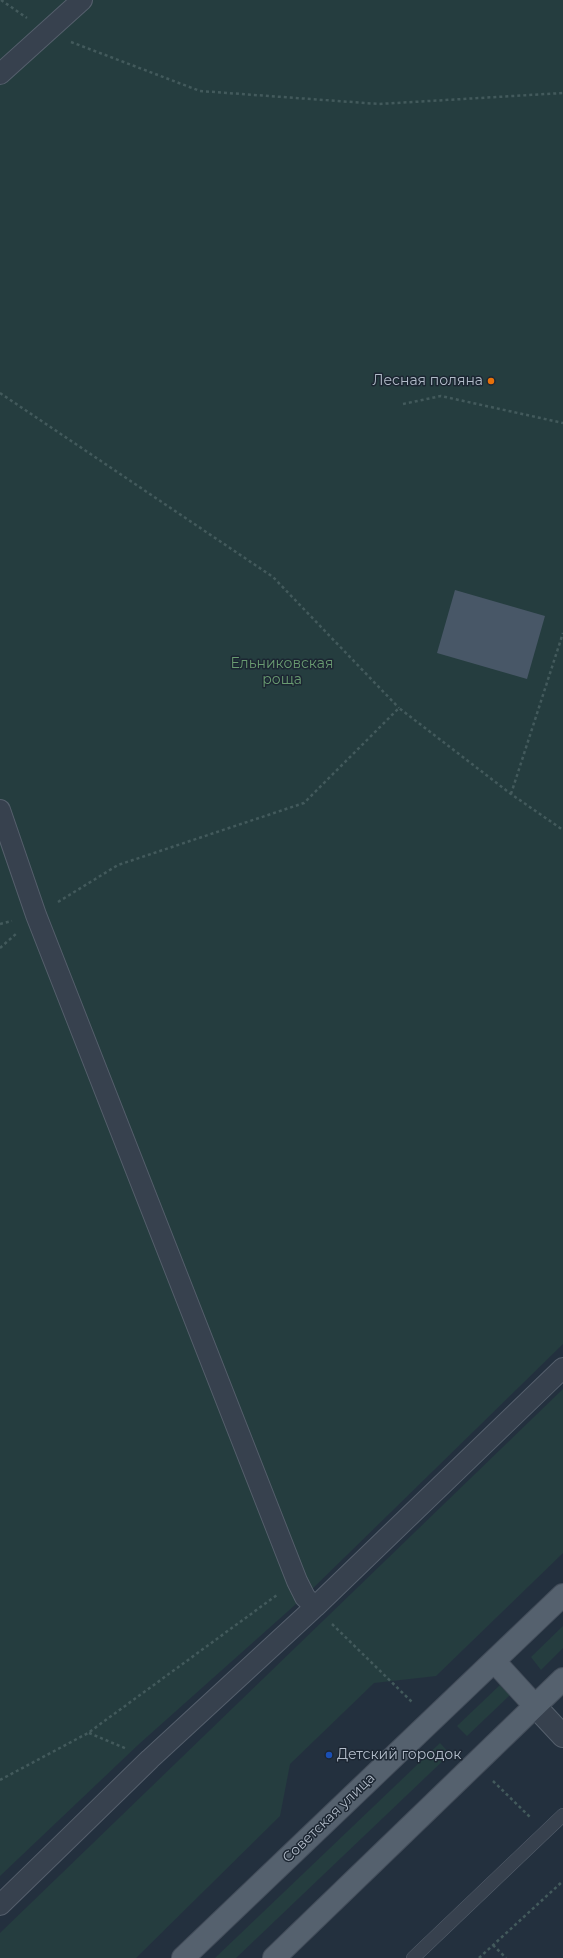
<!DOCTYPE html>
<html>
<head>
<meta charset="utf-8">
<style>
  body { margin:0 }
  canvas { display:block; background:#23303e }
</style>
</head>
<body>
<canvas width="563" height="1958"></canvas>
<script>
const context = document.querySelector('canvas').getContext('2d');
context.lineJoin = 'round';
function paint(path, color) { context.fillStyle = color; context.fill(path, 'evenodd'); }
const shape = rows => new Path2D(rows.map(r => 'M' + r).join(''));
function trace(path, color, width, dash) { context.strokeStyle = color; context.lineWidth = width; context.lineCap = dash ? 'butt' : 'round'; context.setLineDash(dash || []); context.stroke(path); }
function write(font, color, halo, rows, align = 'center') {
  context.font = font + ' Montserrat,sans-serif'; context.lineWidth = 3; context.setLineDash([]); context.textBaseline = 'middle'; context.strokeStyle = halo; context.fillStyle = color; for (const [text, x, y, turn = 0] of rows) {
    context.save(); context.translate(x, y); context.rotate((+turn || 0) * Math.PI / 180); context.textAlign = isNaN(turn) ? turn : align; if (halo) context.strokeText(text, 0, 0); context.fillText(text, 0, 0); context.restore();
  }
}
paint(shape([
  [0,0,563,0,563,1344,305,1596,139,1744,0,1876],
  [563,1389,563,1553,436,1676,374,1683,290,1764,280,1816,136,1958,0,1958,0,1933],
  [563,1626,563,1648,541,1670,531,1657],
  [500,1685,510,1695,467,1736,457,1726],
  [440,1743,450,1754,236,1958,215,1958]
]), '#253d3f');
paint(shape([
  [455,590,545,616,527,679,437,653]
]), '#485767');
const service = shape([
  [413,1958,563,1815]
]);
const pedestrian = shape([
  [0,74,82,0],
  [0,810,36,915,297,1581,305,1597,315,1607],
  [0,1905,150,1759,315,1607,563,1368]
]);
const minor = shape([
  [535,1706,563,1736]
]);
const primary = shape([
  [494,1661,535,1706],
  [183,1958,563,1595],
  [274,1958,563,1679]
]);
trace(service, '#555f6c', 14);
trace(pedestrian, '#555f6c', 22);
trace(minor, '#555f6c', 24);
trace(primary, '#434d5a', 24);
trace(shape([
  [1,0,27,18],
  [71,42,200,91,379,104,563,93],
  [0,393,273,577,399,708],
  [403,404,441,396,563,423],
  [511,794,563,633],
  [58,902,118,865,304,803,399,708,511,794,563,830],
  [0,924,12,921],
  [0,948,17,933],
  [332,1624,413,1703],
  [89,1733,127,1749],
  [0,1780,88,1733,277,1595],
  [493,1781,531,1818],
  [493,1945,506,1958],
  [479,1958,563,1881]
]), '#435a5c', 2.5, [3, 3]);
trace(service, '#37414e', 13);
trace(pedestrian, '#37414e', 20);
trace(minor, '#37414e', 22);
trace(primary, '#55616e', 22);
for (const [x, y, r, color] of [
  [491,381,4,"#e8710a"],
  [329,1755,4,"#1a4fb4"]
]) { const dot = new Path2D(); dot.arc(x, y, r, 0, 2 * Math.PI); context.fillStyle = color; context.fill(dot); trace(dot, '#1c2632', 1.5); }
write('14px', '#b2bcc9', '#1c2632', [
  ["Лесная поляна",483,381],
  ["Детский городок",337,1755,"left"]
], 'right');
write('14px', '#699b71', '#1c2632', [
  ["Ельниковская",282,664],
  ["роща",282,680]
]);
write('14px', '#b2bcc9', '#1c2632', [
  ["Советская улица",329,1818,-44]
]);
</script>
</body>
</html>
